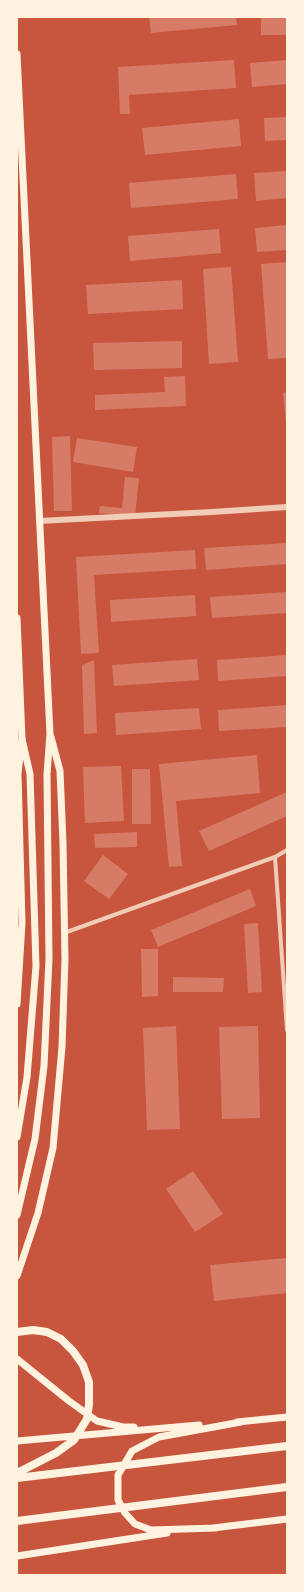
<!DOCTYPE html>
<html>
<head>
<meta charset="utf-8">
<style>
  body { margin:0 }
  #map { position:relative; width:304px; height:1592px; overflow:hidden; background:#c8553d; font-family:Raleway,sans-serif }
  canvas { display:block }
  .frame { position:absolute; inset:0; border:18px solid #fff3e0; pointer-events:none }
</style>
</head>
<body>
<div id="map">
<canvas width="304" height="1592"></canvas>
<div class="frame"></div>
</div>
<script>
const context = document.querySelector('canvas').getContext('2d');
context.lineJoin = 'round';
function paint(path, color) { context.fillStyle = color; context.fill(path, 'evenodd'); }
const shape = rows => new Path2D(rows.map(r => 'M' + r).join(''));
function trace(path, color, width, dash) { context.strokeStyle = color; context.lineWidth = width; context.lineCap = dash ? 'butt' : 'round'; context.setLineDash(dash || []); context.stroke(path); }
paint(shape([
  [149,17,236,17,237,25,151,33],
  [261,17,287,17,287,35,261,35],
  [234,60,236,88,129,95,130,114,120,114,118,67],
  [287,60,287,84,252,87,250,63],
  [287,117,287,140,265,141,264,118],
  [239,119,241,146,145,155,142,128],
  [287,171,287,198,256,201,254,173],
  [236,174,238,199,131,208,129,183],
  [287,225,287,250,257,252,255,228],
  [219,229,221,253,130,261,128,236],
  [287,262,287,358,268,359,261,264],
  [231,267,238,362,209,364,203,269],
  [182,280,183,309,88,314,86,285],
  [182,341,182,368,94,370,93,343],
  [185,376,186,406,95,410,95,395,165,392,164,377],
  [287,392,287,423,286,423,283,393],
  [70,436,72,511,54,511,52,437],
  [77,438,137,447,133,472,73,462],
  [125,477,139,478,135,516,99,513,100,506,122,508],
  [287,543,287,564,206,570,204,548],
  [195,550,196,569,94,575,99,653,81,654,76,557],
  [287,592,287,613,212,618,210,597],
  [195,595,196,616,111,622,110,600],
  [287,655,287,676,218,681,217,660],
  [197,659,199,680,114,686,112,665],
  [94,660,97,733,84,734,82,665],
  [287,705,287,727,219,731,218,710],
  [199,708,201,729,116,735,115,713],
  [257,755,260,793,176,801,182,866,169,867,159,764],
  [121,766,124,821,85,823,83,767],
  [132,769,150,769,151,824,132,824],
  [287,792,287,816,209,851,199,831],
  [137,832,137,847,95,848,94,834],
  [103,855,128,874,109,899,84,881],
  [250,889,256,906,158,947,151,930],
  [258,923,262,992,248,993,244,924],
  [141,949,158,949,158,996,142,997],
  [173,977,224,978,223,992,173,992],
  [176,1026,180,1129,147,1130,143,1028],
  [258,1026,260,1118,222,1119,219,1027],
  [193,1171,223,1214,195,1232,166,1189],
  [287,1258,287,1293,214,1301,210,1265]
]), '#d67c66');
trace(shape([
  [275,857,287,1030],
  [64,933,275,857,287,850]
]), '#f1ccb7', 4);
trace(shape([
  [39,521,212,512,287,507]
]), '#f1ccb7', 6);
trace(shape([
  [17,1004,22,923,18,773,22,739],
  [17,1276,38,1213,53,1148,62,1047,65,959,63,843,60,771,51,737],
  [17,1359,69,1401,97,1421,123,1427,134,1427],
  [237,1422,287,1417],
  [17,1441,199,1425],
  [213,1528,287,1519],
  [216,1528,151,1530,135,1524,125,1513,118,1500,118,1475,132,1451,159,1437,241,1422],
  [17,1556,167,1533]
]), '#fff3e0', 7);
trace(shape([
  [17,54,50,734,47,774,49,959,44,1066,35,1139,17,1215],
  [17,618,22,739,30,774,36,966,27,1077,17,1137]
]), '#fff3e0', 7);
trace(shape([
  [17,1332,33,1330,47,1332,61,1339,73,1351,83,1365,89,1382,89,1404,87,1419,74,1440,56,1453,17,1473],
  [17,1478,287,1446],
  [17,1521,287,1487]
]), '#fff3e0', 8);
</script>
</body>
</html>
